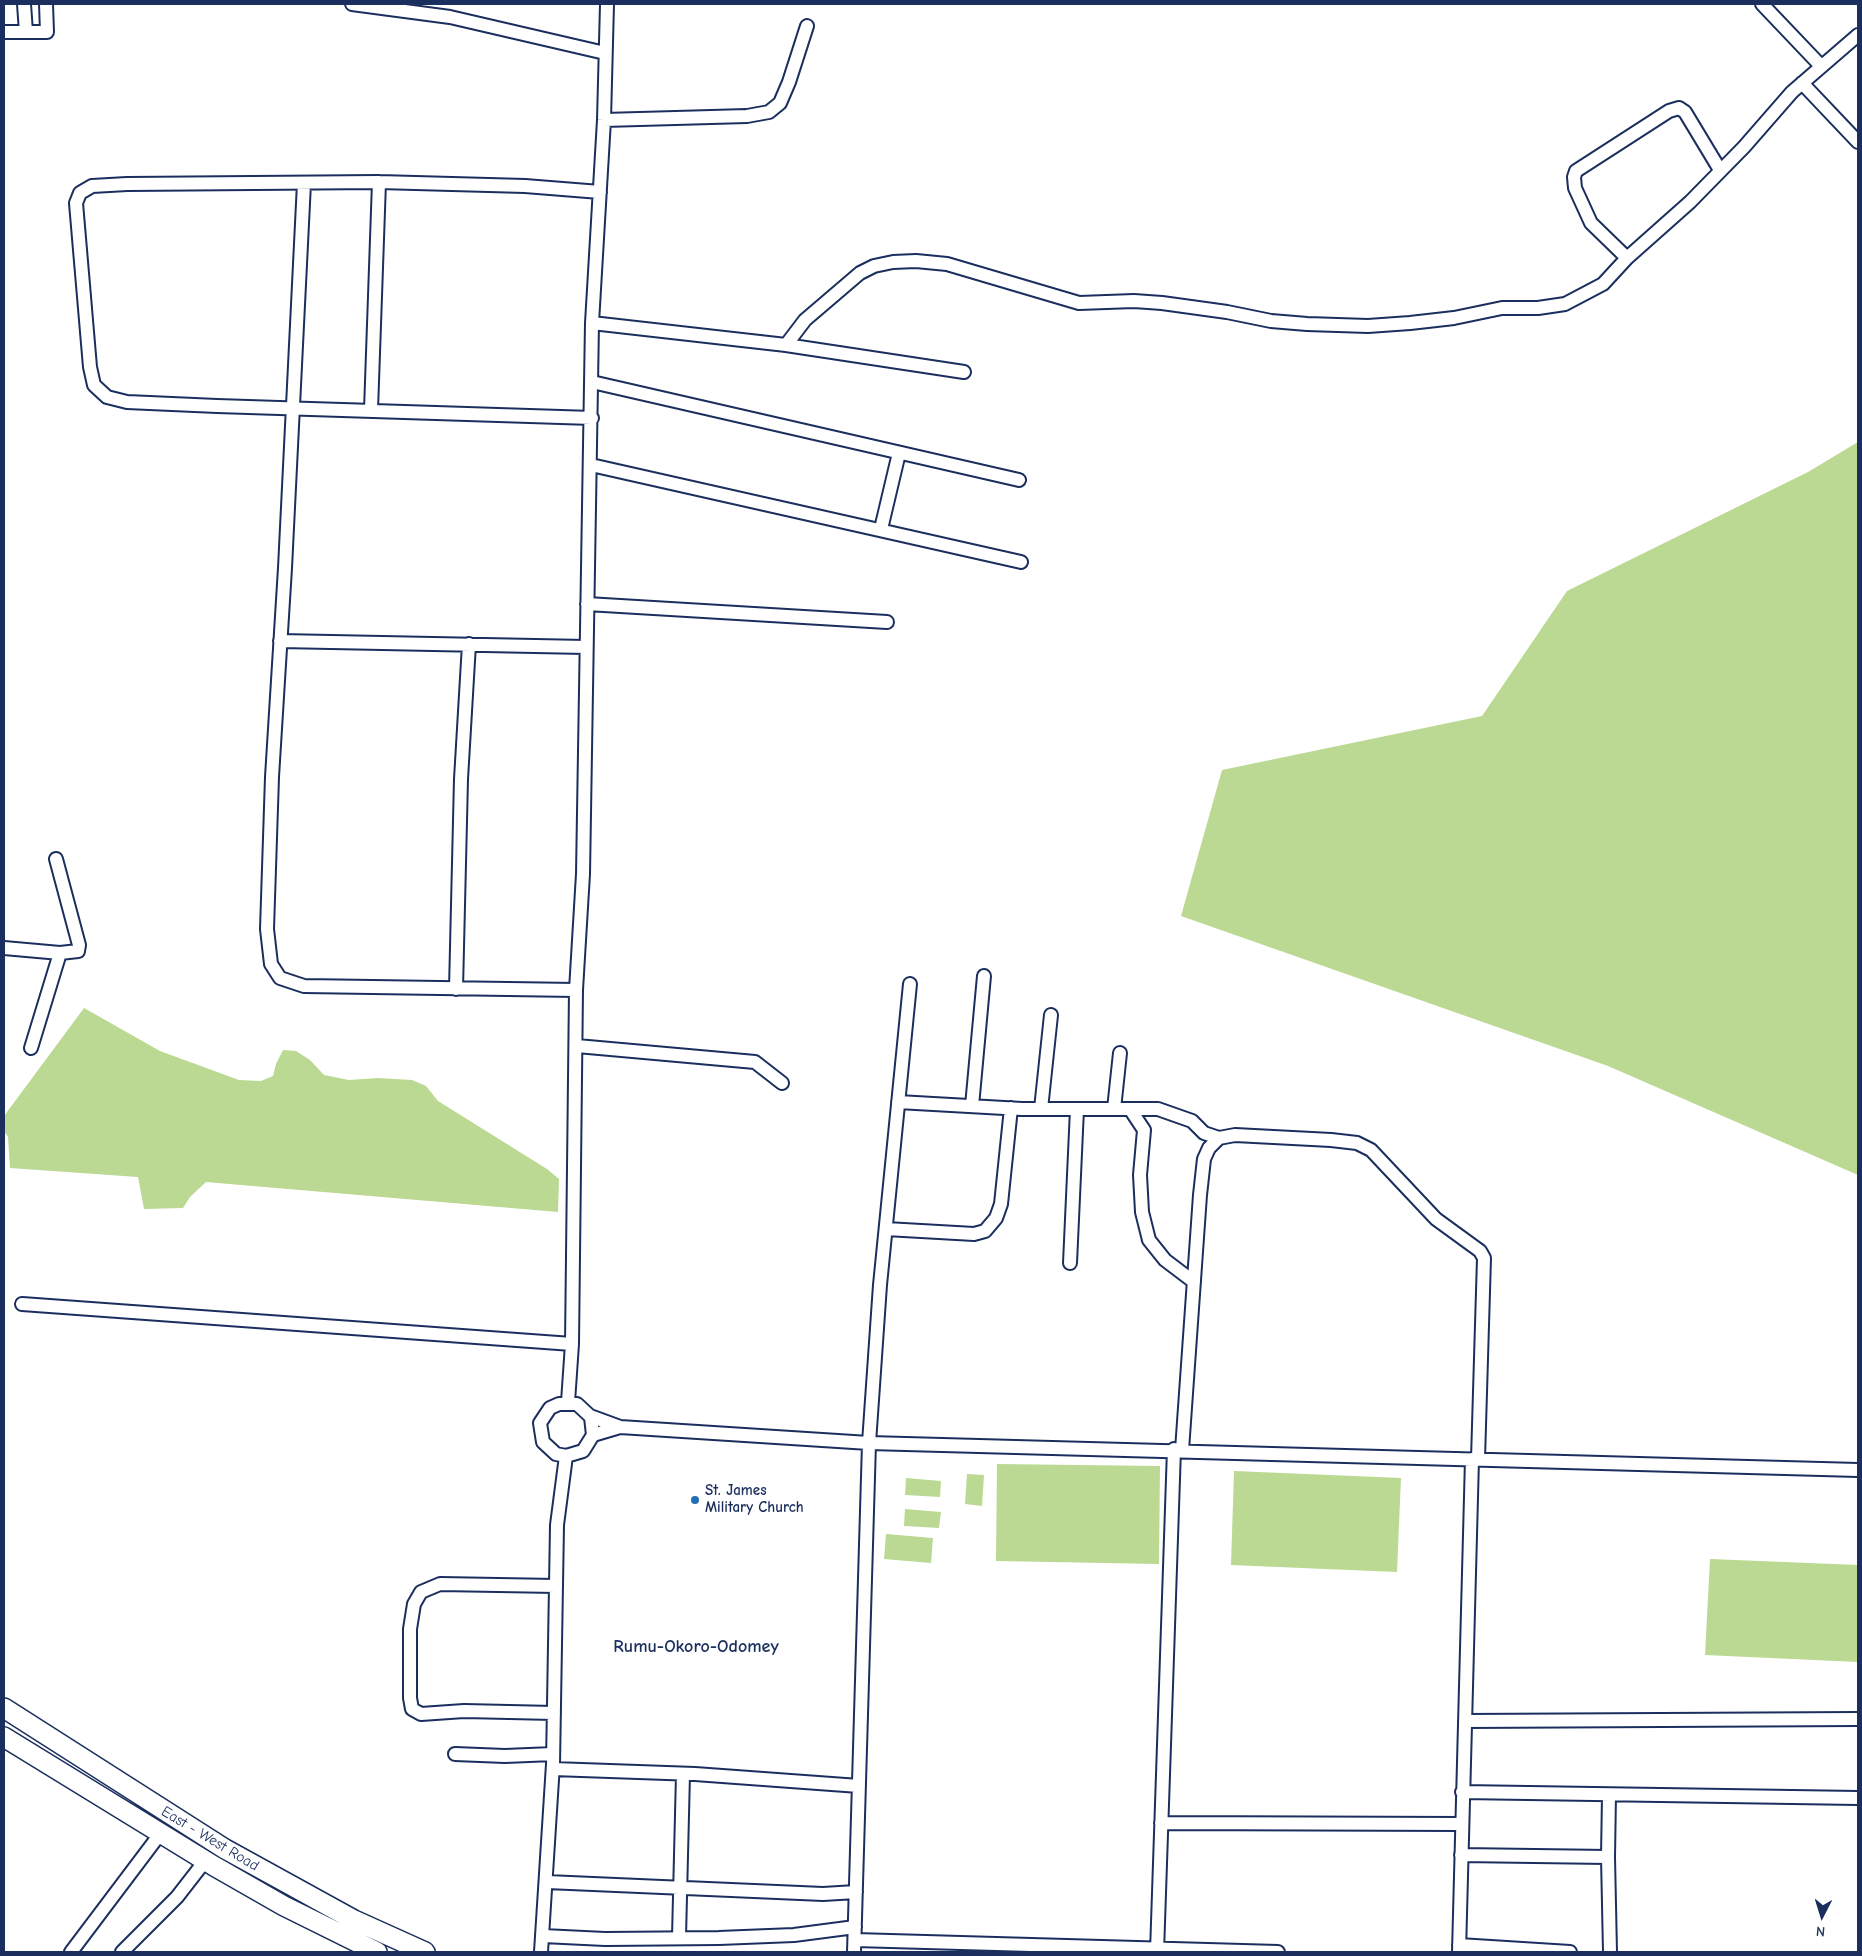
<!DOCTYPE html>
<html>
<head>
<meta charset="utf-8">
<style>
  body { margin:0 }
  #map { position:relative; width:1862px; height:1956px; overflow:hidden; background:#fff; font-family:"Comic Neue",sans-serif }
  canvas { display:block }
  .frame { position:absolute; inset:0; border:5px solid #1b2f5e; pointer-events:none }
  .north { position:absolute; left:1797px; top:1891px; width:50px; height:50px; -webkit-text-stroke:4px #fff; paint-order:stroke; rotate:185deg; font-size:14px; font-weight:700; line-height:20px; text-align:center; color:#1b2f5e }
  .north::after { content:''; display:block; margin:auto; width:18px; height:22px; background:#1b2f5e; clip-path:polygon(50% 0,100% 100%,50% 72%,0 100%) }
</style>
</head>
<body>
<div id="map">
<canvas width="1862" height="1956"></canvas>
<div class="frame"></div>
<div class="north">N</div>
</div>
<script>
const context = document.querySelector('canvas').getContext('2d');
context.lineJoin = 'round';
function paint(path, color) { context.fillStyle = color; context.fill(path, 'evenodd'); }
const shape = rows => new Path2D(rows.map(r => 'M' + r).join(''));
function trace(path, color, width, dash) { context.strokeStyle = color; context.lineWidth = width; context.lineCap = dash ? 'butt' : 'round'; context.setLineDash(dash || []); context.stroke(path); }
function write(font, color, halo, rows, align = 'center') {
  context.font = font + ' "Comic Neue",sans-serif'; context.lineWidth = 4; context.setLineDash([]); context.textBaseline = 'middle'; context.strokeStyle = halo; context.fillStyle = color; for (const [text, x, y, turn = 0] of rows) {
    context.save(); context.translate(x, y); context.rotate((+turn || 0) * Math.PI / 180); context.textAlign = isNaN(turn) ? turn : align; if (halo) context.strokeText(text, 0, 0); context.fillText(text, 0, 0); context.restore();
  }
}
paint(shape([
  [1858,442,1858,1175,1608,1066,1181,916,1222,770,1482,716,1567,591,1808,472],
  [84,1008,160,1051,239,1080,261,1081,273,1076,276,1064,283,1050,296,1051,310,1060,324,1075,349,1080,378,1078,412,1080,426,1086,438,1101,547,1169,559,1179,558,1212,206,1182,190,1197,183,1208,144,1209,138,1177,10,1168,8,1137,4,1131,4,1116],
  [997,1464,1160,1466,1159,1564,996,1561],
  [1234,1471,1401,1478,1397,1572,1231,1565],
  [967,1474,984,1475,982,1506,965,1504],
  [906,1478,941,1481,940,1497,905,1495],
  [905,1509,941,1512,939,1528,904,1526],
  [886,1534,933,1538,931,1563,884,1559],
  [1710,1559,1858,1565,1858,1662,1705,1655]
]), '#bbd992');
const street = shape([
  [24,4,26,32],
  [352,4,450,17,605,53],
  [1762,4,1821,66],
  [4,32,47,32,46,4],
  [1802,83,1858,142],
  [604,120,747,116,769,112,780,103,789,82,807,26],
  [304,183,285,568,272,777,267,929,271,964,280,978,304,986,576,990],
  [1627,258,1591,223,1575,188,1574,177,1576,171,1669,111,1679,108,1685,112,1720,170],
  [592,323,786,345,964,372],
  [786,345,805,320,860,273,874,266,893,262,916,261,947,264,1079,303,1134,301,1162,303,1227,312,1271,321,1307,324,1368,326,1410,323,1454,318,1502,308,1538,308,1565,304,1603,284,1627,258,1690,202,1744,147,1792,92,1858,35],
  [592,382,1019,480],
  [371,410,379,182],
  [592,418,217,406,127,402,107,397,94,385,90,367,76,203,80,193,92,186,127,184,379,182,525,186,600,192],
  [591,465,1021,562],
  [881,529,899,453],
  [587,604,887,622],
  [280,641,586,647],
  [4,948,60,953,78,951,79,945,56,859],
  [456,989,461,779,469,644],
  [577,1046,755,1062,782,1083],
  [31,1048,60,953],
  [898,1102,1022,1109,1158,1109,1192,1121,1204,1133,1219,1138,1235,1135,1331,1140,1357,1143,1371,1150,1436,1219,1480,1251,1484,1258,1478,1459],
  [972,1106,984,976],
  [1041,1109,1051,1015],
  [1114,1109,1120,1053],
  [1130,1109,1144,1130,1140,1175,1142,1212,1149,1240,1165,1260,1194,1282],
  [886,1229,974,1234,985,1231,996,1218,1001,1204,1011,1108],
  [1070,1263,1077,1109],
  [22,1304,572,1344],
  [568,1402,572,1344,576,990,583,874,592,323,604,120,607,4],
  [590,1416,620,1427,869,1443,1858,1470],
  [593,1435,591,1417,577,1404,559,1404,550,1408,540,1423,543,1442,556,1454,566,1456,583,1451,593,1435,620,1427],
  [1182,1450,1200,1195,1204,1159,1209,1148,1219,1138],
  [554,1713,464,1711,421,1714,412,1709,410,1698,410,1629,414,1604,421,1592,440,1584,556,1586],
  [1465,1721,1858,1719],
  [455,1754,505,1756,553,1754],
  [553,1769,695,1774,859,1786],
  [1462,1792,1858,1798],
  [1161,1823,1462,1824],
  [1461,1855,1608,1857,1609,1795],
  [1608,1857,1610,1952],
  [547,1882,823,1894,856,1892],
  [543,1936,605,1939,719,1938,794,1935,855,1927],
  [679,1937,683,1774],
  [855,1940,1278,1952],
  [1459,1945,1570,1952],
  [71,1952,160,1834],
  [122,1952,177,1897,205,1861],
  [541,1952,553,1764,557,1525,566,1456],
  [854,1952,869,1443,880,1285,910,984],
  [1157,1952,1174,1449],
  [1459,1952,1472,1459]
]);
const primary = shape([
  [4,1708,225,1849,354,1920,425,1952],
  [4,1737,214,1866,284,1906,377,1952]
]);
trace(street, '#1b2f5e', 16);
trace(primary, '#1b2f5e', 22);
trace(street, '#fff', 12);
trace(primary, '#fff', 19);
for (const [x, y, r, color] of [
  [695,1500,5,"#1f6fb2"]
]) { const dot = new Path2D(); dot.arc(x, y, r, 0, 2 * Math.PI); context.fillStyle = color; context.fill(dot); trace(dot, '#fff', 2); }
write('bold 15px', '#1b2f5e', '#fff', [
  ["St. James",705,1491],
  ["Military Church",705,1508]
], 'left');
write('15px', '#1b2f5e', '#fff', [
  ["East - West Road",210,1839,31]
]);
write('bold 18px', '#1b2f5e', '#fff', [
  ["Rumu-Okoro-Odomey",696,1647]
]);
</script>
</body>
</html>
